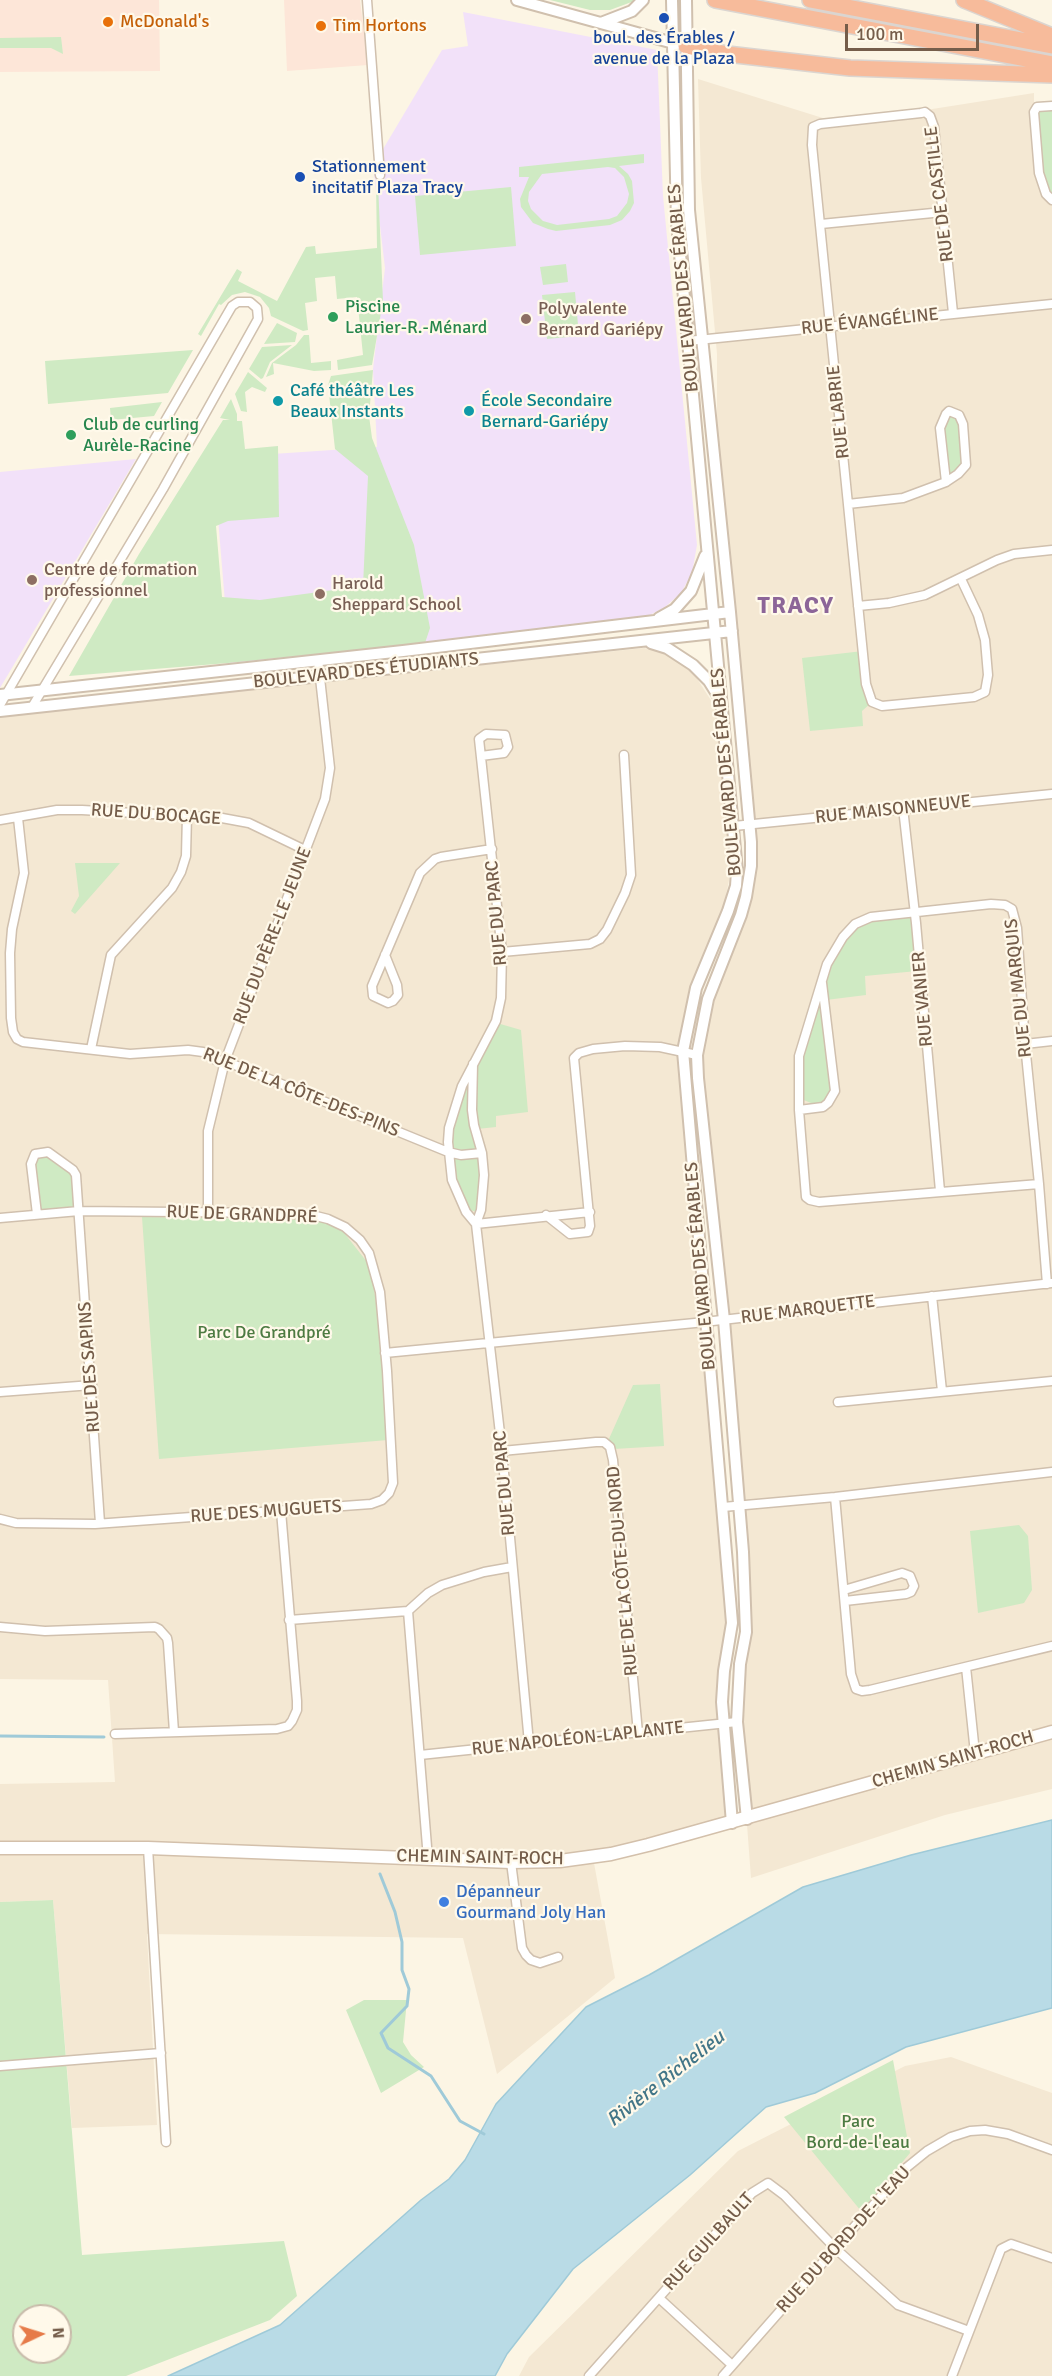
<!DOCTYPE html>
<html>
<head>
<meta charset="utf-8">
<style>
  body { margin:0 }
  #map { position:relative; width:1052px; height:2376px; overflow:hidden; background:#fcf5e4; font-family:Signika,sans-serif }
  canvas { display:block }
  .north { position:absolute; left:12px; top:2304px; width:60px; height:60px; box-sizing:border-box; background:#fff9ea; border:2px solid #c8bbaa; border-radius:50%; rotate:86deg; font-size:16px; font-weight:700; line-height:24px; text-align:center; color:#755d4a }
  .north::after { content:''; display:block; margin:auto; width:21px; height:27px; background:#e67b49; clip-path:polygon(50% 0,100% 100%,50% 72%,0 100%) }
  .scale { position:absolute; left:845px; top:24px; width:134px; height:27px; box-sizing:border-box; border:3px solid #755d4a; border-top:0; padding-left:8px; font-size:18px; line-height:21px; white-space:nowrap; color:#755d4a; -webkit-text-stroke:4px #fff9ea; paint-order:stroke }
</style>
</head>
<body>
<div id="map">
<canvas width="1052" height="2376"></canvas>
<div class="north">N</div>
<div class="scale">100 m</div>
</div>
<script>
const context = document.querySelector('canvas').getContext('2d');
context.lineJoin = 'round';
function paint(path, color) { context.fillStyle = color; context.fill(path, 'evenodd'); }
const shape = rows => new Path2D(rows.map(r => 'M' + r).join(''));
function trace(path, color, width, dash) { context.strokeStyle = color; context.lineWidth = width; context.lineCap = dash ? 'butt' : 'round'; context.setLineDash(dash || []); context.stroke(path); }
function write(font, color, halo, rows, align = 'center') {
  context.font = font + ' Signika,sans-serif'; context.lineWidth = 4.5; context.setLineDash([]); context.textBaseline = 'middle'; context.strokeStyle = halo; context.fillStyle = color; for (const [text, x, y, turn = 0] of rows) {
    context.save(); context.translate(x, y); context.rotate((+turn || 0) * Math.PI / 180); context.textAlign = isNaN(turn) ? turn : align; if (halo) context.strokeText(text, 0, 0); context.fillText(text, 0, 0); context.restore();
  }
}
paint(shape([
  [698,79,826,119,926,110,1034,93,1034,105,1052,203,1052,1789,945,1815,751,1878,739,1718,747,1633,700,1079,702,1033,752,866,717,457,717,354,701,178],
  [644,648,666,653,690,668,718,711,731,870,723,911,689,989,680,1061,728,1624,719,1677,727,1820,592,1852,615,1978,497,2074,463,1938,147,1934,157,2125,72,2128,53,1900,0,1902,0,1784,115,1782,108,1680,0,1679,0,716],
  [951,2057,1052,2093,1052,2376,519,2376,529,2357,738,2151,905,2066]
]), '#f4e8d3');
paint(shape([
  [0,0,159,0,160,71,0,72],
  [284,0,360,0,368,65,287,71]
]), '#fde6d8');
paint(shape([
  [463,12,657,50,663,196,697,545,692,573,681,593,665,607,648,616,421,646,230,663,213,458,377,447,373,369,385,268,373,166,442,50,468,46],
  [136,459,0,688,0,472]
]), '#f2e1f9');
paint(shape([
  [550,0,637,0,610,10,590,10],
  [61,37,63,54,51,48,0,48,0,38],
  [1052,107,1052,200,1044,190,1035,109],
  [644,154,644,163,619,166,628,174,632,181,634,203,630,211,622,220,610,225,556,231,548,229,533,223,521,207,520,199,529,177,519,177,519,167],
  [608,167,615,168,624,177,629,194,627,203,617,216,609,219,557,225,543,221,531,209,528,201,529,192,542,174],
  [376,183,378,183,383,301,372,365,338,370,337,360,363,355,357,297,337,299,335,276,315,278,317,301,305,303,308,330,303,331,271,316,269,308,260,297,245,292,232,295,221,305,219,304,201,336,198,334,237,269,242,272,238,281,277,301,306,247,315,246,316,254,377,248],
  [511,187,516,246,420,255,415,196],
  [566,264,568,282,543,285,540,267],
  [575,292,579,336,547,339,542,295],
  [277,323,297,333,295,342,264,344],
  [304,335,309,335,311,363,331,361,331,370,314,371,273,363,274,374,266,377,272,363,296,345],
  [292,345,270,362,263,378,261,379,249,369,262,347],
  [193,350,168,393,48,404,45,361],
  [373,370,369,416,372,438,414,545,430,628,425,643,228,663,69,676,139,554,223,420,230,420,220,418,231,399,237,414,237,421,242,421,245,449,278,446,279,517,228,521,216,526,222,597,260,600,363,586,368,476,335,449,328,385,331,376],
  [248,372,267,388,265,392,252,387,245,392,247,412,241,411,235,394],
  [162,402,154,416,111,420,110,408],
  [946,415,961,419,965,465,947,480,942,428],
  [863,651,871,703,862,711,863,726,810,731,802,658],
  [75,863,120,863,75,914,71,911,79,896],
  [912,914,917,971,865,976,866,995,826,1000,834,1085,828,1102,818,1106,799,1098,801,1034,811,1003,840,944,863,920],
  [497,1023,521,1030,528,1112,496,1116,496,1127,477,1129,474,1064],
  [470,1075,480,1159,479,1194,476,1212,468,1209,455,1178,451,1152,451,1131],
  [48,1155,72,1173,79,1211,38,1212,33,1164,38,1156],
  [142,1217,323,1220,341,1229,371,1267,383,1355,388,1440,159,1459],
  [660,1384,664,1446,614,1449,608,1441,633,1385],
  [1019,1525,1028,1536,1032,1590,1024,1603,978,1613,970,1531],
  [53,1900,82,2255,284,2241,297,2296,270,2320,126,2376,0,2376,0,1902],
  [24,2316,60,2316,60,2352,24,2352],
  [364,2000,407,2000,403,2042,411,2055,424,2067,381,2093,346,2010],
  [893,2060,910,2153,861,2211,784,2117]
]), '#cfeac3');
const water = shape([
  [1052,1820,1052,2008,906,2047,815,2093,766,2107,690,2175,573,2269,507,2354,495,2376,168,2376,280,2325,421,2200,449,2179,465,2160,496,2104,586,2007,649,1975,803,1887,911,1855,1052,1820]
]);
paint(water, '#b9dbe6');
trace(water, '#9fcad8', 1.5);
trace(shape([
  [0,1736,104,1737],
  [380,1874,395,1912,402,1942,402,1970,409,1989,407,2006,381,2033,388,2048,431,2076,460,2121,484,2134]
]), '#9fcad8', 3);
const minor = shape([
  [367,0,380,175],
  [1052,106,1037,107,1034,112,1039,173,1046,194,1052,200],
  [821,224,943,212],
  [953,313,934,127,930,116,925,112,921,113,820,124,813,127,812,145,866,684,872,702,882,706,944,700,974,697,985,692,988,675,985,640,978,615,961,579],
  [688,341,1052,304],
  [848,504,903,498,946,482,958,474,966,465,963,424,959,415,949,411,946,414,940,428,946,482],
  [858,606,889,603,925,595,997,560,1014,554,1052,550],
  [0,705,232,306,238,302,250,302,257,308,258,319,163,489,32,707],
  [903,808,916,923,940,1191],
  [18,818,24,873,12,929,10,953,11,1018,13,1032,17,1039,23,1042,130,1054,188,1050,203,1052,216,1060,225,1061,448,1152,461,1155,482,1153],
  [0,820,57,810,82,810,222,818,249,823,307,851],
  [734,826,1052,794],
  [502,952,590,944,600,939,607,930,625,893,631,875,624,755],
  [385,955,397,985,398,995,393,1001,388,1003,373,996,372,986,420,873,435,859,441,857,492,849],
  [1025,1044,1052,1041],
  [91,1049,111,955,172,888,181,872,186,856,187,815],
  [473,1064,472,1110,474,1125,482,1153,484,1175,481,1210,476,1224,502,1451,529,1743],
  [799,1110,823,1107,828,1103,835,1091,822,983],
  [1039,1184,819,1202,810,1200,806,1197,799,1110,799,1056,827,964,843,937,855,924,871,917,991,904,1005,905,1012,909,1017,928,1025,1044,1039,1184,1047,1284],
  [208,1212,208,1131,225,1061,325,799,330,768,318,660],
  [37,1214,31,1164,35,1154,48,1152,73,1170,76,1175,100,1523],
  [546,1215,570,1234,588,1232,590,1226,574,1058,579,1053,593,1049,625,1046,660,1047,697,1055],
  [0,1218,79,1211,275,1213,312,1215,328,1219,345,1227,360,1240,369,1253,380,1292,387,1371,393,1483,389,1493,382,1500,371,1504,95,1524,16,1523,0,1519],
  [476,1224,466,1212,452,1180,448,1142,449,1128,462,1086,496,1021,501,998,502,952,479,739,486,734,505,735,508,747,504,753,481,756],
  [476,1224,590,1212],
  [932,1296,942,1391],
  [385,1353,695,1323,1052,1283],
  [0,1392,92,1385],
  [838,1402,1052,1381],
  [502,1451,596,1442,604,1442,610,1447,613,1460,638,1733],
  [835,1497,851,1674,856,1689,862,1691,870,1690,1052,1646],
  [723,1507,835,1497,1052,1472],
  [844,1590,902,1573,910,1576,914,1586,911,1592,906,1594,845,1601],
  [408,1611,428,1859],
  [289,1620,408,1611,428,1593,442,1585,484,1572,512,1567],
  [0,1627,45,1631,155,1627,159,1629,167,1638,168,1643,174,1732],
  [966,1667,975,1753],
  [115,1734,277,1729,288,1726,292,1721,297,1710,297,1701,281,1511],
  [420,1755,737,1722],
  [148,1848,166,2142],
  [511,1862,522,1948,526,1955,531,1960,540,1963,558,1957],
  [0,2066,161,2053],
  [659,2298,732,2365],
  [589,2376,752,2193,768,2183,784,2195,836,2249,898,2305,969,2331],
  [723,2376,906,2168,927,2151,951,2137,970,2131,985,2130,1008,2134,1052,2150],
  [952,2376,1001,2249,1011,2244,1052,2258]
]);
const tertiary = shape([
  [517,0,677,44],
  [672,0,677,222,737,871,736,886,728,911,696,988,683,1051,730,1599,732,1623,724,1671,722,1702,732,1823],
  [686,0,689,210,730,612,751,842,751,866,746,897,741,915,708,999,697,1055,698,1078,724,1320,743,1552,746,1632,740,1664,737,1722,747,1819],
  [601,23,632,11,643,0],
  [659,618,675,609,691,591,705,556],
  [651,643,667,648,693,665,709,681,719,697],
  [0,695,403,651,730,612],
  [0,711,732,631]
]);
const secondary = shape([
  [0,1848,148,1848,511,1862,560,1861,611,1854,648,1845,1052,1732]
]);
const motorway = shape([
  [715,0,1052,64],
  [810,0,1052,46],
  [964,0,1052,36],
  [686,46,727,54,850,68,1052,75]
]);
trace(minor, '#d0c0ae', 11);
trace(tertiary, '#d0c0ae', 14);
trace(secondary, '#d3c0ab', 15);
trace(motorway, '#dbd5d0', 18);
trace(minor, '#fff', 8);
trace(tertiary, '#fff', 10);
trace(secondary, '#fff', 12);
trace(motorway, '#f7bb9b', 15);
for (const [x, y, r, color] of [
  [664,18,6,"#1a4fb4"],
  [108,22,6,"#e8710a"],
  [321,26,6,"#e8710a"],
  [300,177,6,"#1a4fb4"],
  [333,317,6,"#2e9e5b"],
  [526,319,6,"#8d6e63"],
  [278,401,6,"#0f9aa8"],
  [469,411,6,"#0f9aa8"],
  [71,435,6,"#2e9e5b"],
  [32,580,6,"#8d6e63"],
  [320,594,6,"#8d6e63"],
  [444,1902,6,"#3f7fe0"]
]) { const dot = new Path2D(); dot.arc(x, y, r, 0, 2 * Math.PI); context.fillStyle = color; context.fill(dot); trace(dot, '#fff9ea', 2); }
write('18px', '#c56008', '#fff9ea', [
  ["McDonald's",120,22],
  ["Tim Hortons",333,26]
], 'left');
write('18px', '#164399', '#fff9ea', [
  ["boul. des Érables /",664,38],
  ["avenue de la Plaza",664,59],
  ["Stationnement",312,167,"left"],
  ["incitatif Plaza Tracy",312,188,"left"]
]);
write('18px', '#755d4a', '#fff9ea', [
  ["RUE DE CASTILLE",940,194,-97],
  ["BOULEVARD DES ÉRABLES",684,288,-95],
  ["RUE ÉVANGÉLINE",870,322,-6],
  ["RUE LABRIE",839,412,-96],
  ["BOULEVARD DES ÉTUDIANTS",366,671,-6],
  ["BOULEVARD DES ÉRABLES",727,772,-95],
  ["RUE MAISONNEUVE",893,810,-6],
  ["RUE DU BOCAGE",156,815,4],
  ["RUE DU PARC",497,913,-95],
  ["RUE DU PÈRE-LE JEUNE",273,936,-69],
  ["RUE DU MARQUIS",1019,988,-96],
  ["RUE VANIER",923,999,-95],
  ["RUE DE LA CÔTE-DES-PINS",301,1093,22],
  ["RUE DE GRANDPRÉ",242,1215,2],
  ["BOULEVARD DES ÉRABLES",701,1266,-95],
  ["RUE MARQUETTE",808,1310,-7],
  ["RUE DES SAPINS",90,1367,-94],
  ["RUE DU PARC",505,1483,-95],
  ["RUE DES MUGUETS",266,1512,-4],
  ["RUE DE LA CÔTE-DU-NORD",623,1571,-95],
  ["RUE NAPOLÉON-LAPLANTE",578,1739,-6],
  ["CHEMIN SAINT-ROCH",953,1760,-16],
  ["CHEMIN SAINT-ROCH",480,1858,1],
  ["RUE DU BORD-DE-L'EAU",844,2240,-48],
  ["RUE GUILBAULT",709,2242,-48]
]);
write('18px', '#27864d', '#fff9ea', [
  ["Piscine",345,307],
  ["Laurier-R.-Ménard",345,328],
  ["Club de curling",83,425],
  ["Aurèle-Racine",83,446]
], 'left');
write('18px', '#785e54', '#fff9ea', [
  ["Polyvalente",538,309],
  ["Bernard Gariépy",538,330],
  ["Centre de formation",44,570],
  ["professionnel",44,591],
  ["Harold",332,584],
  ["Sheppard School",332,605]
], 'left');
write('18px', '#0d838f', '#fff9ea', [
  ["Café théâtre Les",290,391],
  ["Beaux Instants",290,412],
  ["École Secondaire",481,401],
  ["Bernard-Gariépy",481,422]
], 'left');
write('18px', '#4d7b42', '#fff9ea', [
  ["Parc De Grandpré",264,1333],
  ["Parc",858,2122],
  ["Bord-de-l'eau",858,2143]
]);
write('18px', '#366cbe', '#fff9ea', [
  ["Dépanneur",456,1892],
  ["Gourmand Joly Han",456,1913]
], 'left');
write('italic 20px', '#437688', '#fff9ea', [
  ["Rivière Richelieu",666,2079,-38]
]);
context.letterSpacing = '1.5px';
write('bold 24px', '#8c6598', '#fff9ea', [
  ["TRACY",796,607]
]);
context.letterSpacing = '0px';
</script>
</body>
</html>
